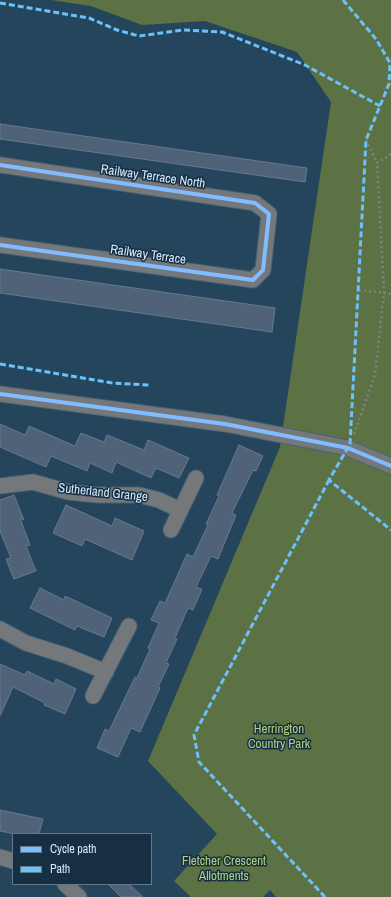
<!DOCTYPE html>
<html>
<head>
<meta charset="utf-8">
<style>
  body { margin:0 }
  #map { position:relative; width:391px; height:897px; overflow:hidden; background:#24455c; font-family:"Archivo Narrow",sans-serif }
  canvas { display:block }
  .legend { position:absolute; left:12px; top:833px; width:140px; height:52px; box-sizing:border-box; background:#172f42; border:1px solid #61798d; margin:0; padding:5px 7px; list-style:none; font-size:12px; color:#d1e8fd }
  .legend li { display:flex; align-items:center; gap:8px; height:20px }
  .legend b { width:20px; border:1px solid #61798d }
</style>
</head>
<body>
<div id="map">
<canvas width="391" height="897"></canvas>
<ul class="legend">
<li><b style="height:5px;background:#80bcff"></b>Cycle path</li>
<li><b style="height:5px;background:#6cc0fc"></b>Path</li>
</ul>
</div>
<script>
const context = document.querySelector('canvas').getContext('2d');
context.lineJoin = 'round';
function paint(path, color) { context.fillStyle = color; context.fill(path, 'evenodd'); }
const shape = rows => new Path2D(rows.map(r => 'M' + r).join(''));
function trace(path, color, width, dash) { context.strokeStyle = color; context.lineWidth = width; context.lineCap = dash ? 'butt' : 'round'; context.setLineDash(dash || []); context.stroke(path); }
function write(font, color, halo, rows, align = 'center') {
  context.font = font + ' "Archivo Narrow",sans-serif'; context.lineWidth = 3; context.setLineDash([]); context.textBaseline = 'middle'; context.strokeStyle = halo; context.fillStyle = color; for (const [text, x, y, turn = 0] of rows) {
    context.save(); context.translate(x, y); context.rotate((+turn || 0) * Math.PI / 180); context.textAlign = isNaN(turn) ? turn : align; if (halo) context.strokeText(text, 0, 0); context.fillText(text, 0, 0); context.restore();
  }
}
paint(shape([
  [51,0,391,0,391,897,276,897,270,890,263,897,191,897,174,881,217,834,148,761,280,447,331,102,297,52,205,21,142,25,91,6]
]), '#5c7245');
const building = shape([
  [0,124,307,168,305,182,0,139,0,124],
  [0,269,275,308,272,332,0,293,0,269],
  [0,424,25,435,29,426,75,446,81,433,104,442,107,435,144,450,148,440,189,458,179,478,156,468,151,478,116,462,112,473,90,463,87,471,51,456,46,467,0,447,0,424],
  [239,445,263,456,256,471,253,470,232,513,236,515,218,559,211,556,196,587,202,589,193,610,188,608,175,638,177,639,166,663,169,664,158,687,160,688,140,732,131,728,118,757,97,748,105,729,109,731,135,677,137,678,150,649,148,648,159,623,151,620,160,601,165,603,187,554,193,557,208,525,206,524,219,496,217,495,239,445],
  [14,495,24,520,20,518,30,545,26,546,36,571,14,579,6,559,11,558,0,531,0,500,14,495],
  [66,505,112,526,115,518,144,531,132,560,85,539,82,546,53,533,66,505],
  [40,588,64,600,65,596,112,618,104,637,77,626,75,630,30,608,40,588],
  [0,664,25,675,27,671,54,684,56,679,76,689,65,714,44,705,45,703,13,687,0,716,0,664],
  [0,810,43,819,39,834,16,834,0,831,0,810],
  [108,884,129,884,143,897,121,897,108,884]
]);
paint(building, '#4f6277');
trace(building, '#667a90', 1);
const minor = shape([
  [0,165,255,203,269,214,263,270,253,280,0,245],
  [0,394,225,424,348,448,391,466],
  [0,486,33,482,68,492,98,495,139,495,159,500,180,510],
  [171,530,196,478],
  [0,629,26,643,67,656,106,672],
  [93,696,129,626],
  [0,857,13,861],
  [65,884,79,897]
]);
trace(minor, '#486274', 17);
trace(shape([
  [366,140,377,163],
  [359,290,391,294],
  [354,434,375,375,384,292,377,163,391,154]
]), '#7c8286', 2.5, [2, 3]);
trace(minor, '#75787a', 15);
trace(shape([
  [343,0,376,39,390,63,389,84,366,140,350,444,329,480,391,530],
  [0,3,89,18,117,30,139,36,183,30,222,32,305,65,380,106],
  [0,364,113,383,149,385],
  [325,897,199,762,194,735,329,480]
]), '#6cc0fc', 3, [6, 3]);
trace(shape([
  [0,165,255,203,269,214,263,270,253,280,0,245],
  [0,394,225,424,348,448,391,466]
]), '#80bcff', 4);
write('13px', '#d1e8fd', '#172f42', [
  ["Railway Terrace North",153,177,8],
  ["Railway Terrace",148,255,8],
  ["Sutherland Grange",103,493,6]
]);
write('13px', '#b3d27e', '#172f42', [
  ["Herrington",279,730],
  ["Country Park",279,745],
  ["Fletcher Crescent",224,862],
  ["Allotments",224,877]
]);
</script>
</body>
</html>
